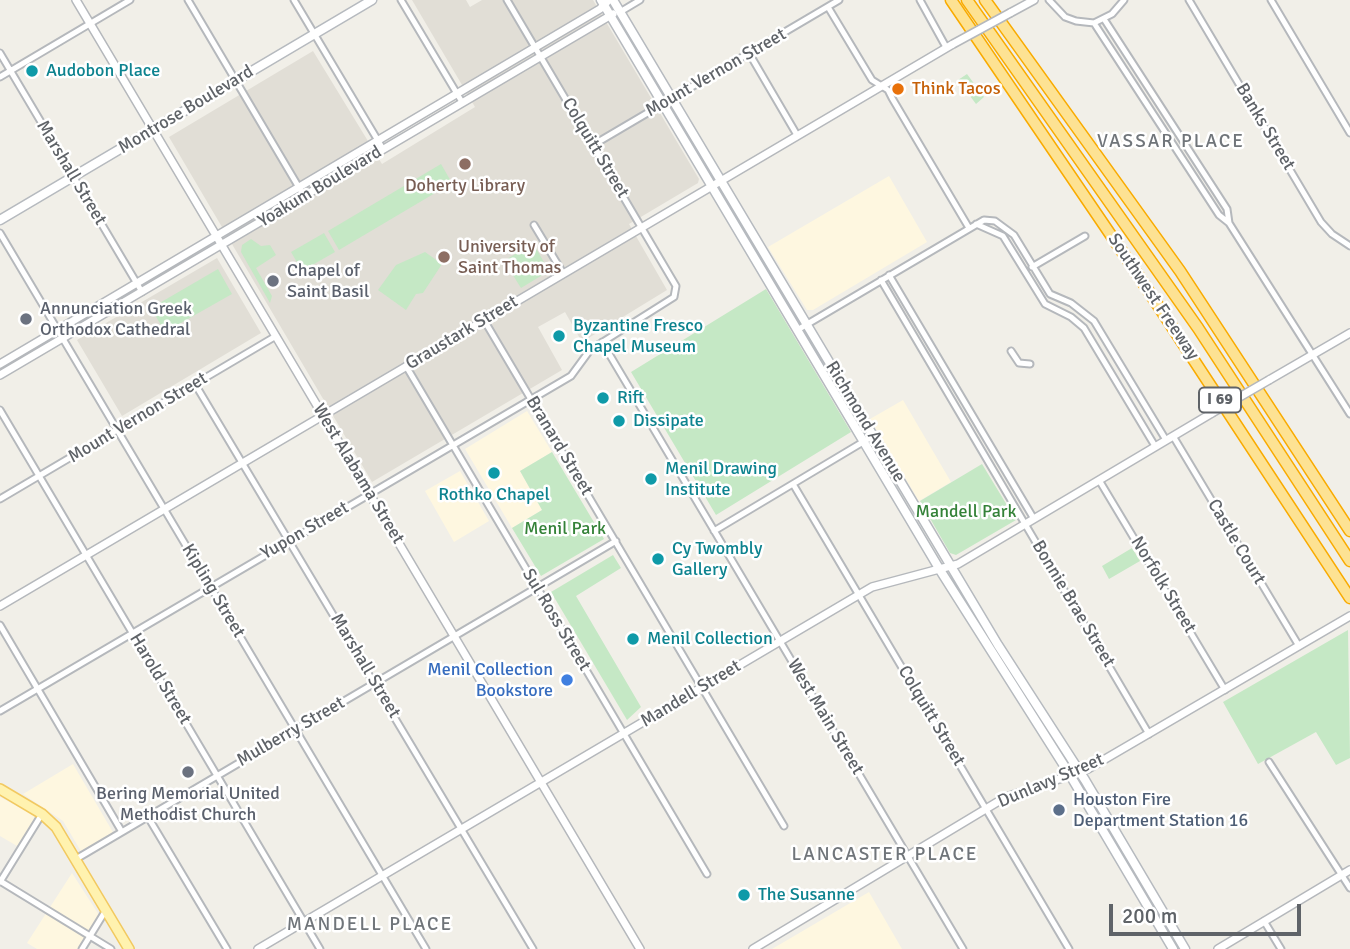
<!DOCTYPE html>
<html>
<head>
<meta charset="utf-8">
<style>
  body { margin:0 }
  #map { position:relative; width:1350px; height:949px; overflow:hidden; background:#f1efe8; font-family:Signika,sans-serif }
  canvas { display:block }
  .scale { position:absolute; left:1109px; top:904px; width:192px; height:32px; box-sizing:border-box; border:4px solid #5f6368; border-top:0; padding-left:9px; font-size:21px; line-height:24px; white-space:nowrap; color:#5f6368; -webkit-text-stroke:5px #fff; paint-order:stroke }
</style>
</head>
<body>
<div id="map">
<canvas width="1350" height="949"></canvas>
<div class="scale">200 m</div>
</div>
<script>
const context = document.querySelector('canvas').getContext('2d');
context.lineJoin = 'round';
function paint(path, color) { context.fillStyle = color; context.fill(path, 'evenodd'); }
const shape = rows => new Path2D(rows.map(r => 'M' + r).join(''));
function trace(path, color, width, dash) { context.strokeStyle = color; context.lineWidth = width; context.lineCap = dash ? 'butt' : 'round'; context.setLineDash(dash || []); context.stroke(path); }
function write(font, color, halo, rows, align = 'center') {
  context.font = font + ' Signika,sans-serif'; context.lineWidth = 5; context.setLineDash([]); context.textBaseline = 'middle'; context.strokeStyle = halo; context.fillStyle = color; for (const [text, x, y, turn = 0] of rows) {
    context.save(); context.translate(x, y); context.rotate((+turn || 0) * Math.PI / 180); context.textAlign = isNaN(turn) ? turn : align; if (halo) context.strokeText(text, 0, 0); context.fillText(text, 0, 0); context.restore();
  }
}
paint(shape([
  [889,176,927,242,813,310,807,310,768,247],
  [903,400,951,482,919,501,870,419],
  [527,411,552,452,520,471,542,510,512,528,465,449],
  [460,471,489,521,454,542,425,491],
  [73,764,114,834,82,853,63,821,23,794],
  [0,797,37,817,17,846,0,836],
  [72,873,99,915,77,949,37,949,27,943],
  [869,892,902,949,772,949]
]), '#fef7e0');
paint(shape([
  [412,0,466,0,470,7,482,0,593,0,699,179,698,183,629,224,667,290,582,342,565,312,538,327,562,370,372,482,169,137,313,51,382,164,475,107],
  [217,258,261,333,122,416,77,340]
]), '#e1ded6');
paint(shape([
  [967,74,984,97,976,104,958,80],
  [441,164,452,183,339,250,328,231],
  [324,233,335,252,302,271,291,252],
  [251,239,261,246,270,245,276,255,256,268,272,296,270,303,241,252,242,245],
  [533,243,549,271,521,288,504,261],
  [425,252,442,264,423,293,416,294,406,310,378,290,396,265],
  [218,269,232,294,165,332,151,308],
  [766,289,851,432,716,515,631,372],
  [552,452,604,539,541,576,512,528,542,510,520,471],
  [982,464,1016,520,956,555,950,553,920,501],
  [1132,548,1140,561,1109,579,1102,566],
  [613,555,621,568,576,596,641,707,627,720,551,592],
  [1348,630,1350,758,1336,765,1316,732,1258,764,1223,702]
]), '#c5e8c5');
const minor = shape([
  [188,0,304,196],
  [294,0,383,149],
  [401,0,462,102],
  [920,0,946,47],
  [1049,0,1065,17,1076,21,1094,23,1112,14,1124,0],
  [1189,0,1321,222,1332,234,1350,246],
  [1271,0,1350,133],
  [828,7,872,80,888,90,892,98,969,228],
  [620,12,640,0],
  [1104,19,1227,209,1229,223],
  [1094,23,1219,215,1229,223,1350,414],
  [0,53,142,292],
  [749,53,797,135],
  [0,77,130,0],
  [593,145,839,0],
  [976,224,1003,236,1045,304,1071,317,1084,328,1155,446],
  [534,225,563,273],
  [0,233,426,949],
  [1032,267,1085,236],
  [889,275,1034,519],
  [881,280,1149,734],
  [484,320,784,826],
  [799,329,984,220,995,221,1014,235,1050,294,1071,303,1094,321,1166,440],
  [602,342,963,949],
  [1011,351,1019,363,1030,364],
  [406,366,707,874],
  [195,384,533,949],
  [0,410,320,949],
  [1173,436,1299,646],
  [1099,480,1225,690],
  [793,484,1069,949],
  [0,499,276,336],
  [714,531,873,436],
  [0,625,122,832],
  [0,711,571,376,590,350,674,297,676,286,507,0],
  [1269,762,1350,888],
  [148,817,227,949],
  [76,859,616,541],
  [0,881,111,949],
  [0,882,42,814],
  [1264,921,1281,949],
  [82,949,106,910]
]);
const tertiary = shape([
  [76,0,640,949],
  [1010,13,1034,0],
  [0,364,600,9,609,0],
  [0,375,613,14],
  [1269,380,1350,333],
  [0,606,953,44],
  [258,949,872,587,958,564,1212,413],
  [753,949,1004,798,1088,769,1350,616],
  [1218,949,1350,870]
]);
const secondary = shape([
  [601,0,940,570,1070,775,1173,949],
  [613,0,998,645,1085,780,1185,949],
  [0,220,372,0]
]);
const primary = shape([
  [0,789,42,814,56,827,129,949]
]);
const motorway = shape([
  [951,0,1136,272,1350,598],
  [967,0,1198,328,1350,561],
  [985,0,1180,271,1350,531]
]);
trace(minor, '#b5b8bc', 9);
trace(tertiary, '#b5b8bc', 10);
trace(secondary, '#b6babf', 11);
trace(primary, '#f2c960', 12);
trace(motorway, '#f9ab00', 13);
trace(minor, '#fff', 5);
trace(tertiary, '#fff', 7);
trace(secondary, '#fff', 8);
trace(primary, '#fff2af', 9);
trace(motorway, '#fde293', 10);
const tertiaryBridge = shape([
  [953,44,1010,13],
  [1212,413,1269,380]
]);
trace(tertiaryBridge, '#b5b8bc', 10, []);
trace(tertiaryBridge, '#fff', 7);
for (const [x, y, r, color] of [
  [32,71,7,"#0f9aa8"],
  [898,89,7,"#e8710a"],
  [465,164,7,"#8d6e63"],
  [444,257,7,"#8d6e63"],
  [273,281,7,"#6b7280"],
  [26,319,7,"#6b7280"],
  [559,336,7,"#0f9aa8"],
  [603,398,7,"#0f9aa8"],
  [619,421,7,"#0f9aa8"],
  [494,473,7,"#0f9aa8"],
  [651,479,7,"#0f9aa8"],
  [658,559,7,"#0f9aa8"],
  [633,639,7,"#0f9aa8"],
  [567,680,7,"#3f7fe0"],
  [188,772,7,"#6b7280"],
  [1059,810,7,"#5c6f8a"],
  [744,895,7,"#0f9aa8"]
]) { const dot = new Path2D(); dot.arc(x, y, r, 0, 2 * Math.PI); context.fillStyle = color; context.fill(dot); trace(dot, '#fff', 2.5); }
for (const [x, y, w] of [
  [1220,400,42]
]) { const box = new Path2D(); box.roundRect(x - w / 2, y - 12.5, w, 25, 5); context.fillStyle = '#fff'; context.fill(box); trace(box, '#5f6368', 2); }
write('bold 16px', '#5f6368', null, [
  ["I 69",1220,400]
]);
write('18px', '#0d838f', '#fff', [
  ["Audobon Place",46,71],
  ["Byzantine Fresco",573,326],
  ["Chapel Museum",573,347],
  ["Rift",617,398],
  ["Dissipate",633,421],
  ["Menil Drawing",665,469],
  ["Institute",665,490],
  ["Rothko Chapel",494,495,"center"],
  ["Cy Twombly",672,549],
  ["Gallery",672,570],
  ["Menil Collection",647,639],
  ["The Susanne",758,895]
], 'left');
write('18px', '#5f6368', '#fff', [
  ["Mount Vernon Street",716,73,-30],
  ["Montrose Boulevard",186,110,-31],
  ["Banks Street",1265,127,59],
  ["Colquitt Street",595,148,59],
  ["Marshall Street",71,173,59],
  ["Yoakum Boulevard",320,187,-31],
  ["Southwest Freeway",1153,297,56],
  ["Graustark Street",462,333,-31],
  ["Mount Vernon Street",138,418,-31],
  ["Richmond Avenue",865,422,59],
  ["Branard Street",559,446,59],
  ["West Alabama Street",358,474,59],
  ["Yupon Street",305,531,-30],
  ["Castle Court",1236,542,59],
  ["Norfolk Street",1163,585,59],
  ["Kipling Street",213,591,59],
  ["Bonnie Brae Street",1073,604,59],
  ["Sul Ross Street",556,620,59],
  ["Marshall Street",365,666,59],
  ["Harold Street",160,679,59],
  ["Mandell Street",691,694,-31],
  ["Colquitt Street",931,716,59],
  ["West Main Street",825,717,59],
  ["Mulberry Street",291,732,-30],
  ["Dunlavy Street",1051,781,-23]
]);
write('18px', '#c56008', '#fff', [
  ["Think Tacos",912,89]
], 'left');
write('18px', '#785e54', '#fff', [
  ["Doherty Library",465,186],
  ["University of",458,247,"left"],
  ["Saint Thomas",458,268,"left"]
]);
write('18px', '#5b616d', '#fff', [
  ["Chapel of",287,271],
  ["Saint Basil",287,292],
  ["Annunciation Greek",40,309],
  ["Orthodox Cathedral",40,330],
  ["Bering Memorial United",188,794,"center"],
  ["Methodist Church",188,815,"center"]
], 'left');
write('18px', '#348238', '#fff', [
  ["Mandell Park",966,512],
  ["Menil Park",565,529]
]);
write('18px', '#366cbe', '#fff', [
  ["Menil Collection",553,670],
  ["Bookstore",553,691]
], 'right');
write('18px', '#4e5e75', '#fff', [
  ["Houston Fire",1073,800],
  ["Department Station 16",1073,821]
], 'left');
context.letterSpacing = '2px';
write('19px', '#70757a', '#fff', [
  ["VASSAR PLACE",1171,142],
  ["LANCASTER PLACE",885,855],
  ["MANDELL PLACE",370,925]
]);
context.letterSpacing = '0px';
</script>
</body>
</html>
